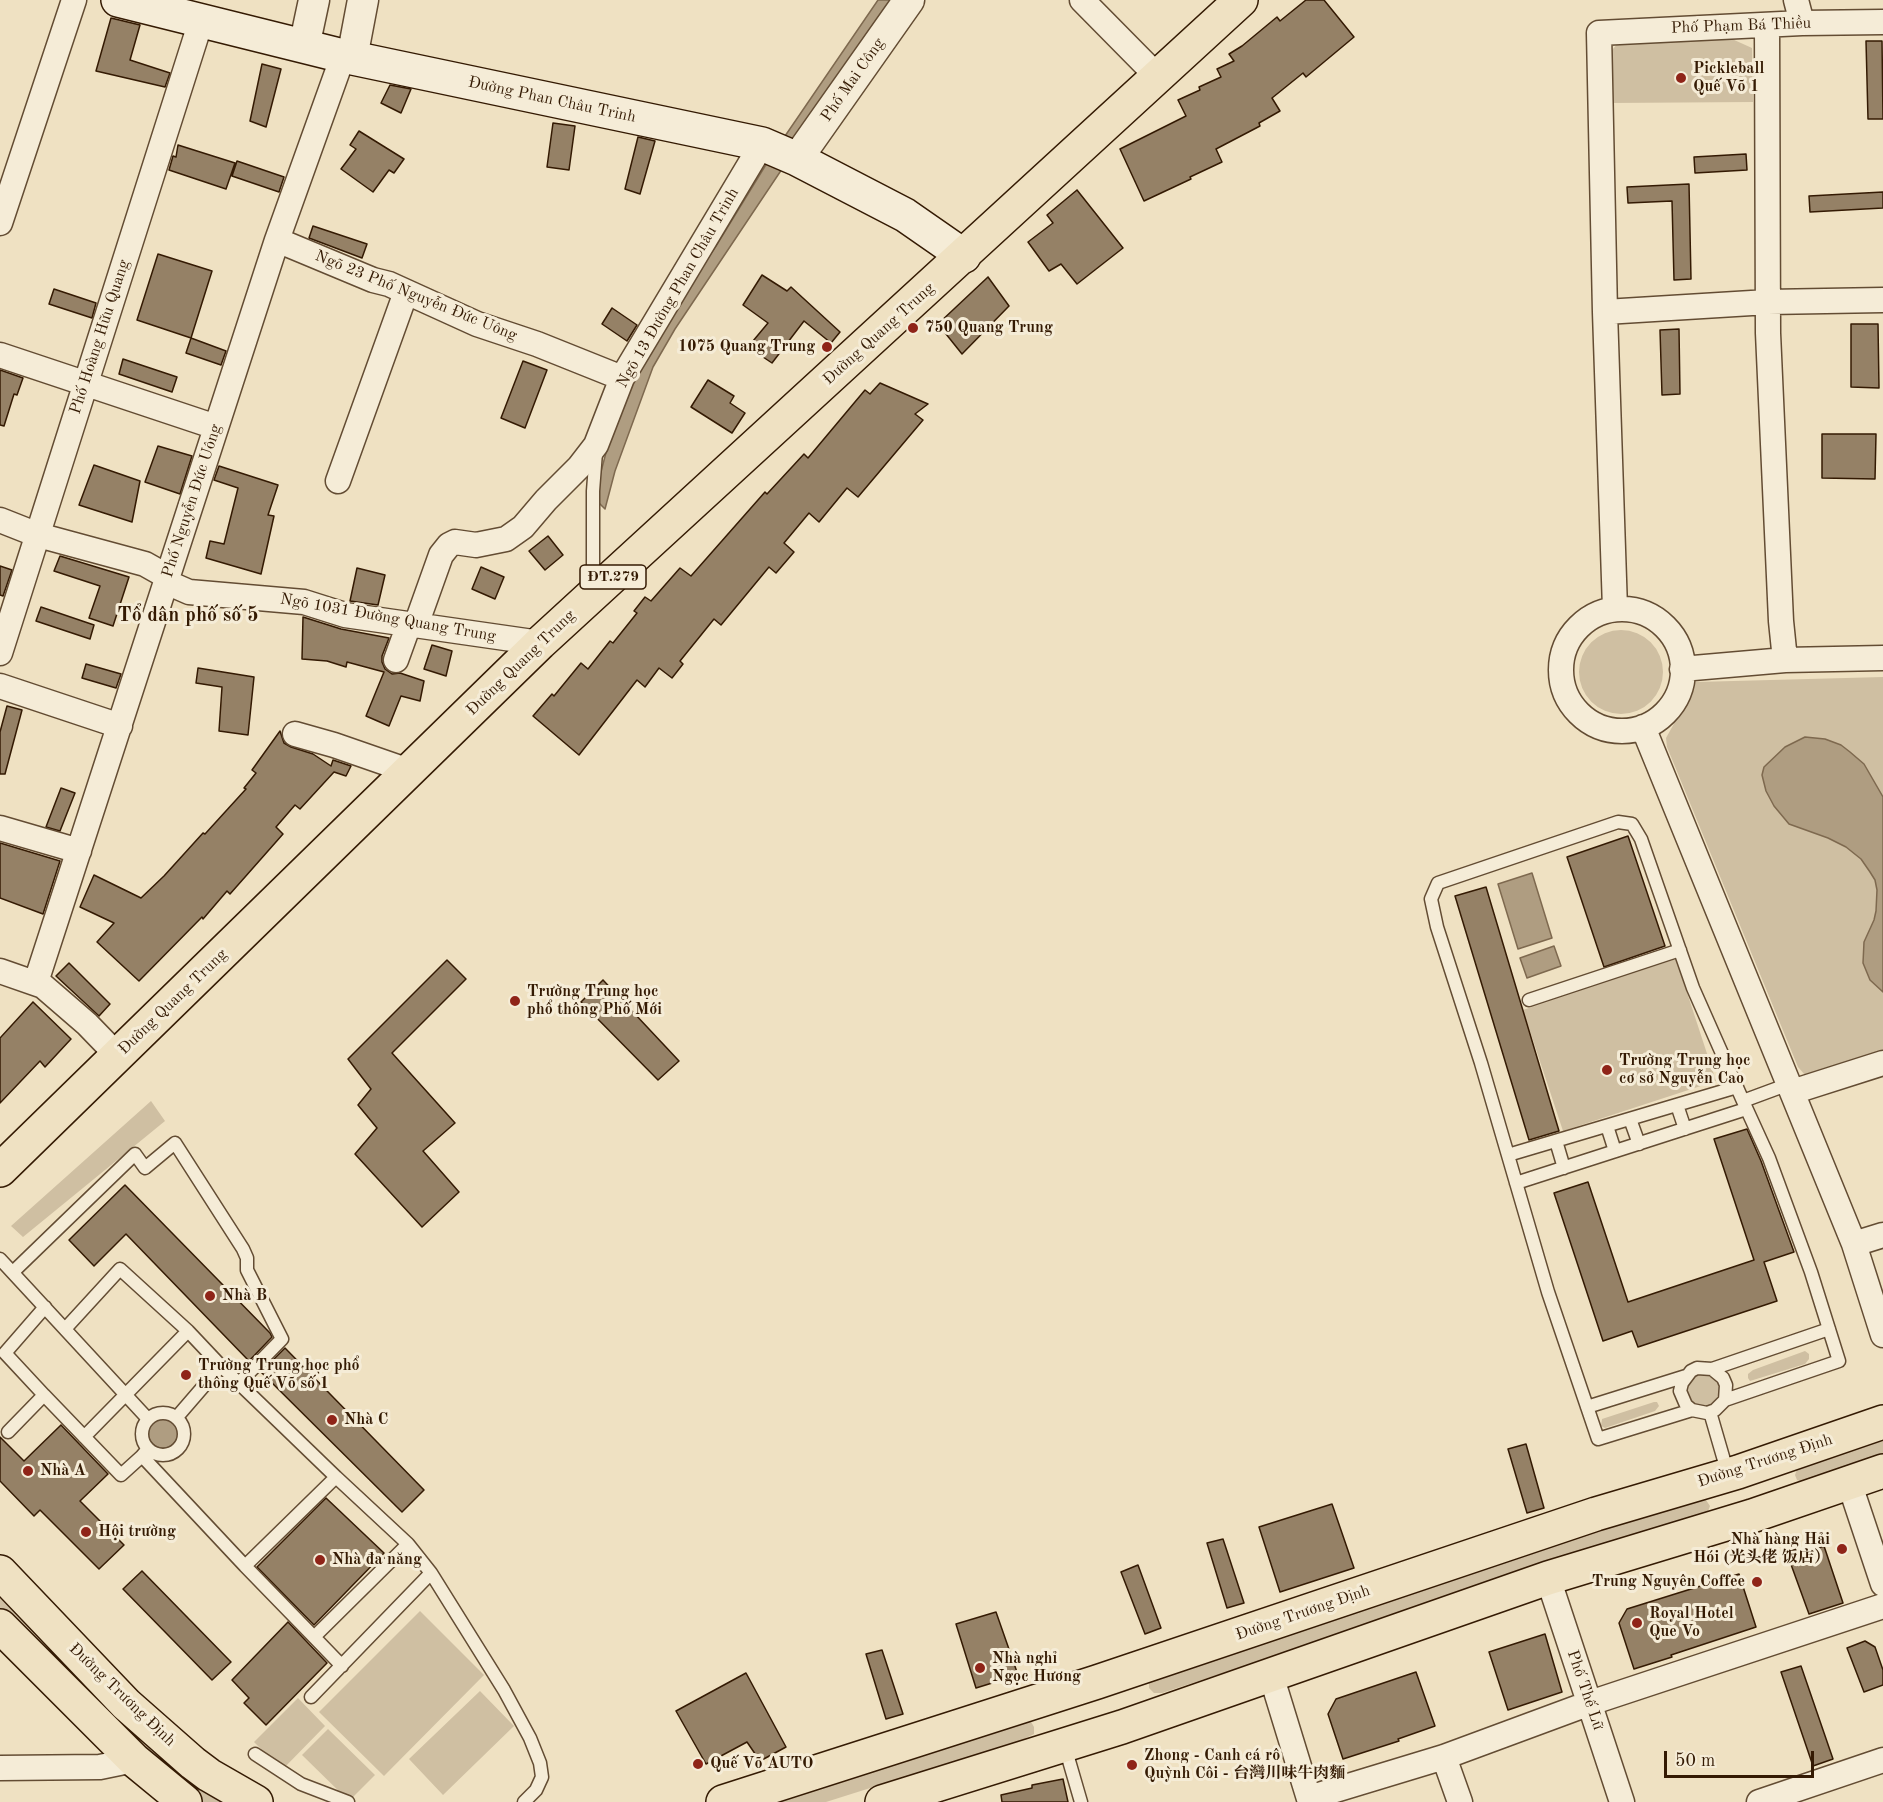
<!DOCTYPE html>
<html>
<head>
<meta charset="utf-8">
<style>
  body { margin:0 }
  #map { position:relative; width:1883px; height:1802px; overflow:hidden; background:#efe1c2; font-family:"Old Standard TT",serif }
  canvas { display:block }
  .scale { position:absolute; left:1664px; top:1751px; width:150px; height:27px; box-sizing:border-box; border:3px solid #341a03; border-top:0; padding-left:8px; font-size:18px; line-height:21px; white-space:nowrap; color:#341a03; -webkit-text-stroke:4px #f5ecd7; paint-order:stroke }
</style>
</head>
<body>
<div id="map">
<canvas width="1883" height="1802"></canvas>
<div class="scale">50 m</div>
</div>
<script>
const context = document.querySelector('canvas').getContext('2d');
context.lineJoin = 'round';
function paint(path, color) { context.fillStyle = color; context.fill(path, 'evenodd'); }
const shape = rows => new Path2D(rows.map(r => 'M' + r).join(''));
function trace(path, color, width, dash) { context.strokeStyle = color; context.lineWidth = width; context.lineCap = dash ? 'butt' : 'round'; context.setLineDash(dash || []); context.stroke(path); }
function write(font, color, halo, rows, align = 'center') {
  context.font = font + ' "Old Standard TT","Noto Serif SC",serif'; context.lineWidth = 6; context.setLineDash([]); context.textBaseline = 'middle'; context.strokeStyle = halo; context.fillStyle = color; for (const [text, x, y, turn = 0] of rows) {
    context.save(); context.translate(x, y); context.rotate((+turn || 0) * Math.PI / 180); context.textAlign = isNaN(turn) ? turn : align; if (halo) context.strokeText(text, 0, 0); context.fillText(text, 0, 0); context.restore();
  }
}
paint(shape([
  [1732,39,1752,48,1753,102,1610,103,1608,55,1618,43],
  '1579 672a42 42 0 1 1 84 0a42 42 0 1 1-84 0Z',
  [1883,677,1883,1054,1814,1076,1805,1075,1798,1067,1667,747,1666,738,1686,702,1692,685,1696,682],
  [1676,959,1716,1081,1563,1131,1523,1010],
  [151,1101,165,1121,23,1237,11,1226],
  [1805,1351,1809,1354,1809,1359,1805,1364,1750,1381,1748,1378,1748,1374,1753,1370],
  '1687 1390a16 16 0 1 1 32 0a16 16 0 1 1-32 0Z',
  [1654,1402,1657,1402,1659,1406,1655,1411,1605,1428,1601,1426,1602,1419],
  [1883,1439,1883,1457,1802,1482,1797,1480,1795,1475,1797,1469],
  [1698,1498,1706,1500,1710,1506,1707,1514,1687,1521,1162,1693,1154,1693,1149,1688,1149,1682,1162,1674],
  [0,1589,231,1802,196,1802,0,1613],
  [420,1611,484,1675,384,1776,319,1712],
  [480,1691,514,1726,443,1795,409,1759],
  [298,1698,325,1726,282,1770,254,1742],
  [1030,1720,1034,1727,1034,1734,1022,1740,826,1802,761,1802],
  [328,1729,375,1775,349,1801,302,1755]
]), '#cfbfa2');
const water = shape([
  [878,0,895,0,675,329,653,367,615,471,605,509,594,498,612,430,623,397,668,316,716,246,770,158,878,0],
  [1805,737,1825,739,1841,745,1850,752,1864,764,1883,797,1883,992,1870,980,1863,963,1864,942,1874,920,1876,911,1877,890,1875,880,1870,872,1861,859,1846,847,1828,838,1789,824,1774,806,1766,791,1762,775,1764,767,1785,747,1805,737],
  [1532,873,1552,938,1518,949,1498,884,1532,873],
  [1554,946,1561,966,1527,978,1520,958,1554,946],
  '148 1433a15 15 0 1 1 30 0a15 15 0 1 1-30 0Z'
]);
paint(water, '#af9d81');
trace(water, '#7e694f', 1.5);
const building = shape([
  [1306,0,1324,0,1354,37,1306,77,1303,73,1272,98,1280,111,1259,123,1260,126,1216,149,1222,162,1190,177,1191,179,1144,201,1120,149,1186,116,1178,100,1200,90,1199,87,1221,77,1217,69,1234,61,1229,54,1242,46,1277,17,1280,21,1306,0],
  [111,18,140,25,130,60,170,73,165,87,96,71,111,18],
  [1866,41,1882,41,1883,119,1868,119,1866,41],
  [262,64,281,69,266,127,250,121,262,64],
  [390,85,411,89,401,113,381,103,390,85],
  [553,123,575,126,569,170,547,167,553,123],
  [359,131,404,159,394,173,389,170,373,192,341,169,356,149,350,145,359,131],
  [638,137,655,141,640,194,625,189,638,137],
  [178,145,235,163,226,189,169,170,173,156,176,157,178,145],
  [1746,154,1747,170,1695,173,1694,157,1746,154],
  [237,161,284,177,279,192,232,176,237,161],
  [1689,184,1691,279,1674,280,1672,201,1628,203,1627,187,1689,184],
  [1077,190,1123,248,1077,284,1061,264,1049,271,1028,242,1053,223,1047,215,1077,190],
  [1883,192,1883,208,1810,212,1809,196,1883,192],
  [313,226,367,244,362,258,309,238,313,226],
  [158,254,212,271,191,338,137,320,158,254],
  [762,275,787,291,791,287,840,332,831,343,804,321,772,363,748,347,768,323,743,305,762,275],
  [988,277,1009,306,962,354,938,324,988,277],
  [54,289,96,303,92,318,49,304,54,289],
  [612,308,637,325,627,341,602,324,612,308],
  [1851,324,1878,324,1879,388,1851,387,1851,324],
  [1679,329,1680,394,1662,395,1660,330,1679,329],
  [191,338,226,351,221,365,186,353,191,338],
  [123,359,177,377,172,392,119,374,123,359],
  [523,361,547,370,525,428,501,418,523,361],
  [0,370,23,378,17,395,14,394,4,426,0,425,0,370],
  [708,380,734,396,730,403,745,413,732,433,691,407,708,380],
  [880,383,928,404,915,414,923,420,858,497,847,488,819,522,809,513,784,543,794,552,776,573,769,567,721,625,714,619,680,661,683,664,672,678,659,668,645,687,637,680,579,755,533,716,552,694,554,696,581,663,588,669,610,641,613,643,637,613,634,611,645,597,651,601,680,568,691,576,765,492,767,494,804,454,808,458,865,390,870,394,880,383],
  [1822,434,1876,434,1875,479,1822,478,1822,434],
  [158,446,192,456,180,494,145,482,158,446],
  [94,465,140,481,132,522,79,505,94,465],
  [219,466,278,485,268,515,274,516,261,574,206,558,210,541,224,544,238,488,214,480,219,466],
  [548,536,563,555,545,570,529,551,548,536],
  [60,556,129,577,113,626,89,618,100,586,54,571,60,556],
  [0,566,12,570,3,596,0,595,0,566],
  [481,567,504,577,495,599,472,589,481,567],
  [357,568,385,575,378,605,350,601,357,568],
  [41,607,94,625,90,639,36,621,41,607],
  [303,617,341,629,389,638,382,656,382,662,385,669,392,674,400,673,424,681,420,701,401,696,389,726,366,716,384,672,347,662,346,667,327,661,302,659,303,617],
  [432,645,452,651,446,676,424,669,432,645],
  [86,664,121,674,116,688,82,678,86,664],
  [198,668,254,677,248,735,219,731,222,687,196,683,198,668],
  [7,706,22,710,5,774,0,774,0,732,7,706],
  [280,731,284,743,291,747,313,754,331,766,333,760,351,766,346,776,334,772,300,809,295,805,276,827,283,834,230,894,227,891,203,919,202,917,139,981,97,942,114,923,80,907,94,875,141,898,164,876,203,833,205,834,246,789,244,788,256,773,252,770,280,731],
  [61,788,75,793,60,831,46,827,61,788],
  [1628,836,1665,946,1604,967,1567,857,1628,836],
  [0,843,60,861,43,914,0,898,0,843],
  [1486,887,1559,1131,1529,1140,1455,896,1486,887],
  [447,960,466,979,392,1053,455,1123,423,1151,459,1192,422,1227,355,1154,377,1128,358,1105,371,1089,348,1059,447,960],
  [69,963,110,1004,99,1016,56,976,69,963],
  [603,980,679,1061,658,1080,581,1002,603,980],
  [33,1002,71,1039,45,1067,40,1061,0,1103,0,1038,33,1002],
  [1747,1129,1761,1161,1794,1252,1764,1262,1777,1301,1638,1347,1632,1331,1603,1341,1554,1193,1588,1182,1628,1302,1754,1260,1714,1139,1747,1129],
  [125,1185,270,1333,272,1337,249,1361,126,1234,94,1266,69,1240,125,1185],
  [285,1348,424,1490,402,1512,261,1372,285,1348],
  [61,1425,108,1474,80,1501,124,1545,99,1569,40,1510,34,1516,0,1481,0,1437,24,1461,61,1425],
  [1526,1444,1544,1508,1527,1513,1508,1449,1526,1444],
  [326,1498,384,1553,314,1625,257,1567,326,1498],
  [1332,1504,1354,1568,1280,1592,1259,1527,1332,1504],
  [1223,1539,1244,1603,1227,1608,1207,1543,1223,1539],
  [1824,1546,1843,1603,1809,1614,1789,1559,1824,1546],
  [1138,1565,1161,1628,1145,1634,1121,1572,1138,1565],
  [142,1571,231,1662,212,1680,123,1589,142,1571],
  [1739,1574,1756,1627,1671,1655,1672,1657,1634,1669,1619,1623,1627,1609,1739,1574],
  [996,1612,1018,1675,976,1688,956,1624,996,1612],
  [288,1622,327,1663,266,1725,244,1703,249,1698,232,1680,288,1622],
  [1545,1634,1562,1692,1508,1710,1489,1652,1545,1634],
  [1865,1641,1875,1647,1883,1670,1883,1685,1864,1692,1847,1648,1865,1641],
  [882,1650,903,1714,886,1719,866,1654,882,1650],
  [1801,1666,1833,1759,1813,1766,1781,1672,1801,1666],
  [1416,1672,1435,1726,1398,1739,1399,1741,1343,1759,1328,1714,1336,1699,1416,1672],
  [746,1673,786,1747,760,1761,747,1742,706,1764,676,1711,746,1673],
  [1063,1779,1068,1802,1002,1802,1001,1795,1032,1788,1032,1785,1063,1779]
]);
paint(building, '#958166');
trace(building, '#341a03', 1.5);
const service = shape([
  [593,587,593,491,596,452],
  [1529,1000,1680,950],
  [1677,1105,1685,1129],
  [1630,1119,1639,1144],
  [1607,1126,1615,1151],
  [1556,1141,1564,1168],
  [1508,1155,1737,1087],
  [1516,1183,1746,1109],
  [0,1259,148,1419],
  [13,1272,135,1154,145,1168,175,1143,243,1249,247,1258,247,1270,282,1339,239,1383],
  [65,1329,120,1269,188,1331],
  [1712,1369,1723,1378,1726,1385,1725,1400,1715,1410,1707,1413,1692,1410,1686,1405,1680,1391,1682,1383,1691,1371,1697,1368,1712,1369,1829,1329],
  [44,1395,5,1353,45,1307],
  [1725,1400,1839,1361,1811,1272,1769,1158,1743,1101,1789,1084],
  [1587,1407,1686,1376],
  [1692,1410,1598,1439,1548,1292,1481,1063,1437,927,1431,899,1438,883,1618,822,1632,824,1641,839,1693,988,1743,1101],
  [1710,1412,1728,1474],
  '142 1434a21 21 0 1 1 42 0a21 21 0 1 1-42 0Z',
  [177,1417,221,1366],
  [8,1432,44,1395,121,1475,142,1456],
  [84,1437,188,1331,221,1366,336,1477,245,1566,142,1456,148,1449],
  [245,1566,314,1637,408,1544,336,1477],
  [431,1573,504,1690,530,1738,540,1763,542,1777,536,1790,524,1802],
  [314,1637,342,1666],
  [311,1697,431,1573,408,1544],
  [1065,1747,1081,1802],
  [255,1754,301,1784,348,1802]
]);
const minor = shape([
  [1082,0,1158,77],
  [1796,0,1802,23],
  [1767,25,1768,333,1781,621,1785,660],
  [0,223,74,0],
  [277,240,373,280,389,284,477,324,537,344,622,378],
  [1605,312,1768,302,1883,300],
  [0,355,216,427],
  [338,481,406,292],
  [0,520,38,535,145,564,161,573,173,585,189,592,304,602,345,615,540,643],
  [1615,609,1605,312,1599,33,1802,23,1883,22],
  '1561 670a61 61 0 1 1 122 0a61 61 0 1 1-122 0Z',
  [416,625,441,555,449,545,455,542,476,545,506,539,523,527,546,500,579,467,596,445,622,378,762,144],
  [0,653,201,21],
  [396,660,409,624],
  [1682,669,1785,660,1883,658],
  [0,686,120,726],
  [1643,727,1854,1244,1883,1335],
  [295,734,334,745,409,771],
  [0,828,79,851],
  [0,971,43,986,87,1024,117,1055],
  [36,982,277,240,343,56],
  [1792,1092,1883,1063],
  [1854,1244,1883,1235],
  [1849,1482,1883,1584],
  [1548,1578,1622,1802],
  [1271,1675,1310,1802],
  [1444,1757,1460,1802],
  [0,1768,100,1767,134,1760],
  [1309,1798,1444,1757,1590,1703,1883,1606],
  [1759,1802,1883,1760]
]);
const tertiary = shape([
  [304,47,314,0],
  [352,58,363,0],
  [797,159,909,0]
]);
const secondary = shape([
  [118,0,343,56,762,144,797,159,905,215,964,256]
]);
const primary = shape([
  [0,1170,540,643,1241,0],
  [0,1572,126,1704,193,1763,209,1775,256,1802],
  [0,1626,134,1760,185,1802],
  [723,1802,1097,1682,1596,1514,1738,1472,1883,1422],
  [882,1802,1122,1727,1548,1578,1752,1516,1883,1471]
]);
trace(service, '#634c33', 15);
trace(minor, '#634c33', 27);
trace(tertiary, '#634c33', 33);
trace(secondary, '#341a03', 36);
trace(primary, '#341a03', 36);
trace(service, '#f5ecd7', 12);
trace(minor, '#f5ecd7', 24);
trace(tertiary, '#f5ecd7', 30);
trace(secondary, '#f5ecd7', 33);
trace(primary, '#efe1c2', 33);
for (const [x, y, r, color] of [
  [1681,78,6,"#8f2418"],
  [913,328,6,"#8f2418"],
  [827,347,6,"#8f2418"],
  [515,1001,6,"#8f2418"],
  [1607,1070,6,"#8f2418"],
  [210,1296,6,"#8f2418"],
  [186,1375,6,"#8f2418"],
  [332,1420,6,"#8f2418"],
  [28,1471,6,"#8f2418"],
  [86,1532,6,"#8f2418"],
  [1842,1549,6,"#8f2418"],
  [320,1560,6,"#8f2418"],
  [1757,1582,6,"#8f2418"],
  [1637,1623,6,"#8f2418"],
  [980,1668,6,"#8f2418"],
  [698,1764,6,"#8f2418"],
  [1132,1765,6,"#8f2418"]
]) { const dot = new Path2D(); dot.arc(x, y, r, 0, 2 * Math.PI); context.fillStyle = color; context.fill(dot); trace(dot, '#f5ecd7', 2); }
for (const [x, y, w] of [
  [613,577,66]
]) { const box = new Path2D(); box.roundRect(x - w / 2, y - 12, w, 24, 4.5); context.fillStyle = '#f5ecd7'; context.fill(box); trace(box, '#341a03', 1.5); }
write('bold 15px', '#341a03', null, [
  ["ĐT.279",613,577]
]);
write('16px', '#341a03', '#f5ecd7', [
  ["Phố Phạm Bá Thiều",1741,26,-2],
  ["Phố Mai Công",853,80,-55],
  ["Đường Phan Châu Trinh",552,100,12],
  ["Ngõ 13 Đường Phan Châu Trinh",678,288,-60],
  ["Ngõ 23 Phố Nguyễn Đức Uông",416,296,22],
  ["Đường Quang Trung",879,334,-42],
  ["Phố Hoàng Hữu Quang",100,337,-72],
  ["Phố Nguyễn Đức Uông",192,501,-72],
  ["Ngõ 1031 Đường Quang Trung",388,618,10],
  ["Đường Quang Trung",521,663,-44],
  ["Đường Quang Trung",173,1002,-44],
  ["Đường Trương Định",1765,1461,-18],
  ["Đường Trương Định",1303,1613,-19],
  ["Phố Thế Lữ",1585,1690,71],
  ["Đường Trương Định",122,1695,44]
]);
write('bold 16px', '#341a03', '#f5ecd7', [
  ["Pickleball",1693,69],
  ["Quế Võ 1",1693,87],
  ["750 Quang Trung",925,328],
  ["1075 Quang Trung",815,347,"right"],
  ["Trường Trung học",527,992],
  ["phổ thông Phố Mới",527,1010],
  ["Trường Trung học",1619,1061],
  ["cơ sở Nguyễn Cao",1619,1079],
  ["Nhà B",222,1296],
  ["Trường Trung học phổ",198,1366],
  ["thông Quế Võ số 1",198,1384],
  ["Nhà C",344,1420],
  ["Nhà A",40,1471],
  ["Hội trường",98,1532],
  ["Nhà hàng Hải",1830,1540,"right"],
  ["Hói (光头佬 饭店）",1830,1558,"right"],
  ["Nhà đa năng",332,1560],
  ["Trung Nguyên Coffee",1745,1582,"right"],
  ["Royal Hotel",1649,1614],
  ["Que Vo",1649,1632],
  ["Nhà nghỉ",992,1659],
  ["Ngọc Hương",992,1677],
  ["Zhong - Canh cá rô",1144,1756],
  ["Quỳnh Côi - 台灣川味牛肉麵",1144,1774],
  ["Quế Võ AUTO",710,1764]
], 'left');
write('bold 20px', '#341a03', '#f5ecd7', [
  ["Tổ dân phố số 5",188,616]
]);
</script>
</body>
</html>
